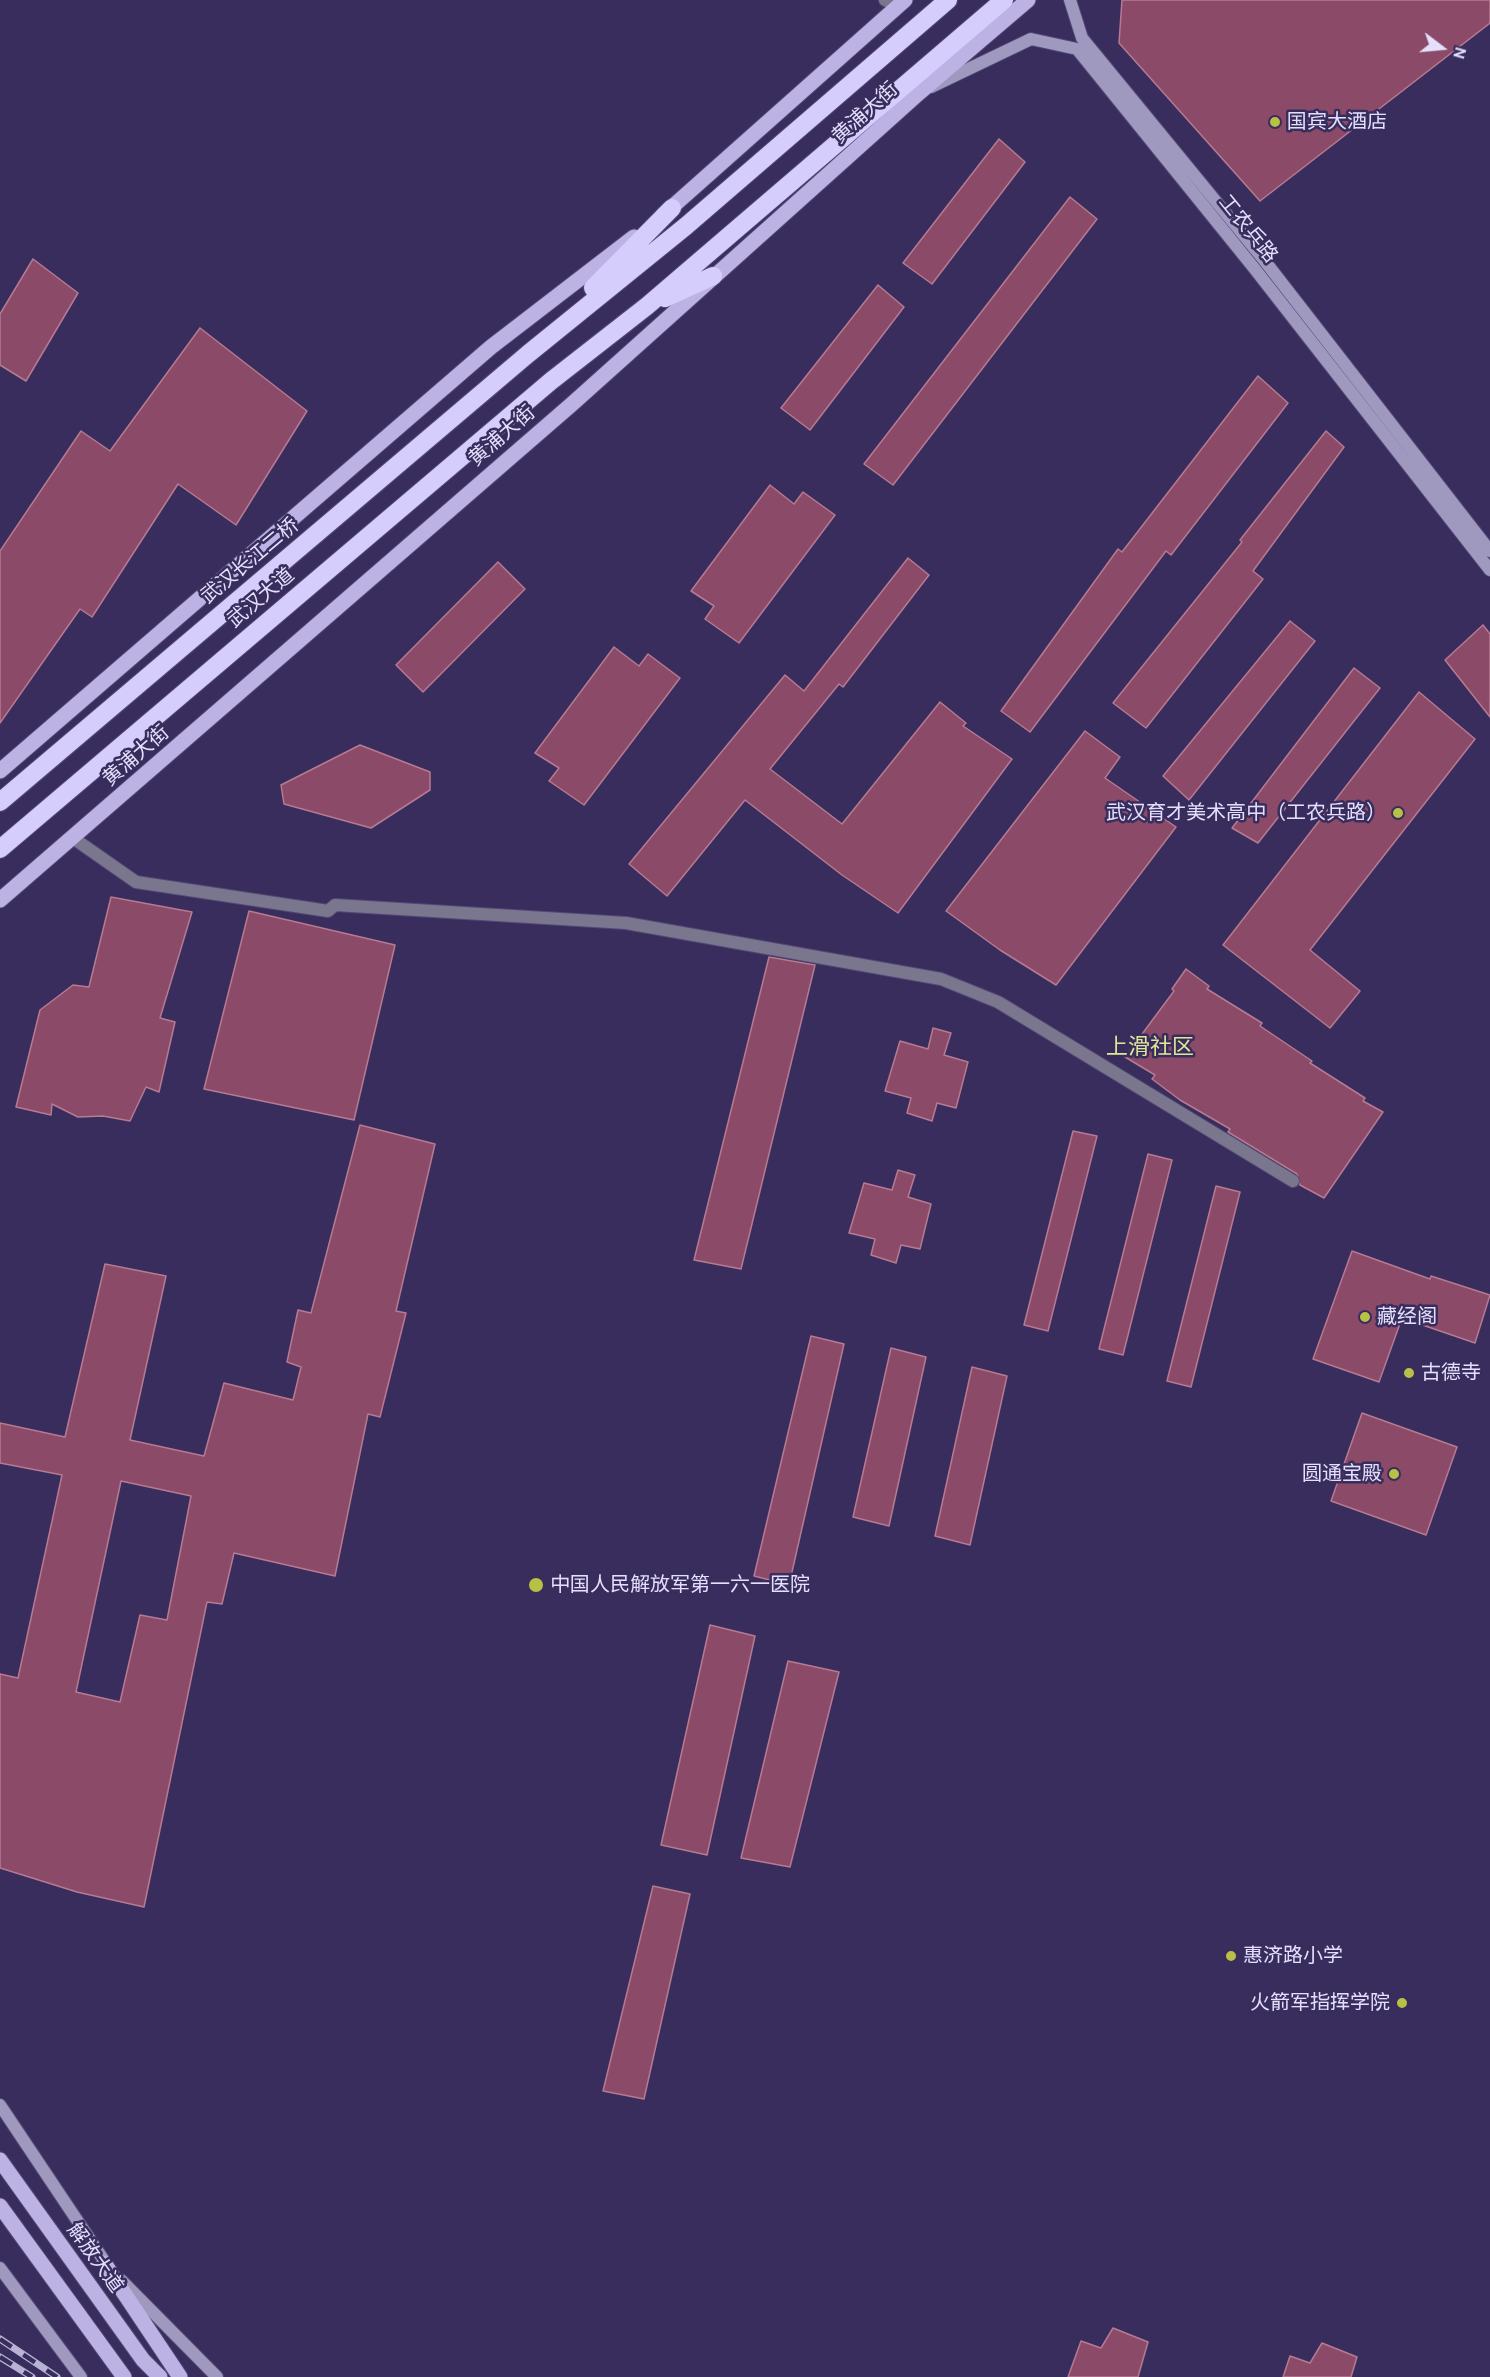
<!DOCTYPE html>
<html>
<head>
<meta charset="utf-8">
<style>
  body { margin:0 }
  #map { position:relative; width:1490px; height:2377px; overflow:hidden; background:#382d5c; font-family:Cabin,sans-serif }
  canvas { display:block }
  .north { position:absolute; left:1412px; top:18px; width:60px; height:60px; -webkit-text-stroke:4px #382d5c; paint-order:stroke; rotate:106deg; font-size:16px; font-weight:700; line-height:24px; text-align:center; color:#e3dffd }
  .north::after { content:''; display:block; margin:auto; width:21px; height:27px; background:#e3dffd; clip-path:polygon(50% 0,100% 100%,50% 72%,0 100%) }
</style>
</head>
<body>
<div id="map">
<canvas width="1490" height="2377"></canvas>
<div class="north">N</div>
</div>
<script>
const context = document.querySelector('canvas').getContext('2d');
context.lineJoin = 'round';
function paint(path, color) { context.fillStyle = color; context.fill(path, 'evenodd'); }
const shape = rows => new Path2D(rows.map(r => 'M' + r).join(''));
function trace(path, color, width, dash) { context.strokeStyle = color; context.lineWidth = width; context.lineCap = dash ? 'butt' : 'round'; context.setLineDash(dash || []); context.stroke(path); }
function write(font, color, halo, rows, align = 'center') {
  context.font = font + ' Cabin,"Noto Sans SC",sans-serif'; context.lineWidth = 5; context.setLineDash([]); context.textBaseline = 'middle'; context.strokeStyle = halo; context.fillStyle = color; for (const [text, x, y, turn = 0] of rows) {
    context.save(); context.translate(x, y); context.rotate((+turn || 0) * Math.PI / 180); context.textAlign = isNaN(turn) ? turn : align; if (halo) context.strokeText(text, 0, 0); context.fillText(text, 0, 0); context.restore();
  }
}
const building = shape([
  [1122,0,1490,0,1490,23,1260,201,1119,43,1122,0],
  [999,139,1025,162,932,284,903,263,999,139],
  [1070,197,1097,219,893,485,864,464,1070,197],
  [33,259,78,293,26,381,0,365,0,314,33,259],
  [878,285,904,307,810,430,781,408,878,285],
  [200,328,307,411,236,525,178,484,92,617,80,609,0,723,0,551,81,431,110,451,200,328],
  [1258,376,1288,403,1171,555,1166,551,1030,732,1001,711,1118,549,1122,552,1258,376],
  [1326,431,1344,447,1253,571,1263,579,1146,728,1113,703,1242,542,1240,540,1326,431],
  [770,485,794,504,803,492,835,515,739,643,705,619,714,606,691,591,770,485],
  [908,558,929,575,843,687,839,684,770,769,842,824,940,702,966,723,963,726,1012,759,898,913,842,875,745,800,667,896,629,864,785,675,804,691,908,558],
  [498,562,525,589,423,692,396,665,498,562],
  [1290,621,1315,641,1189,800,1163,776,1290,621],
  [1483,625,1490,634,1490,717,1445,660,1483,625],
  [614,647,639,666,648,654,680,678,584,805,549,781,559,768,535,753,614,647],
  [1354,668,1380,688,1258,843,1232,828,1354,668],
  [1419,692,1475,739,1310,950,1360,991,1330,1028,1223,945,1419,692],
  [1085,731,1120,757,1105,778,1176,827,1056,985,1000,950,946,911,1085,731],
  [360,745,430,772,430,790,371,828,284,804,281,785,360,745],
  [111,897,192,912,160,1018,175,1022,159,1092,146,1087,130,1121,103,1116,78,1117,52,1104,51,1115,16,1107,40,1010,73,985,89,987,111,897],
  [249,911,395,945,354,1120,204,1089,249,911],
  [769,957,815,965,741,1269,694,1260,769,957],
  [1186,969,1209,986,1207,989,1262,1023,1260,1026,1312,1061,1310,1063,1365,1098,1363,1101,1383,1112,1324,1198,1300,1185,1297,1174,1228,1132,1230,1129,1180,1100,1152,1079,1155,1075,1125,1057,1174,991,1172,989,1186,969],
  [933,1028,951,1033,944,1055,968,1062,956,1108,937,1103,932,1121,907,1113,911,1098,885,1091,900,1041,928,1049,933,1028],
  [360,1125,435,1144,396,1311,406,1313,380,1417,368,1414,335,1576,234,1553,222,1604,207,1602,144,1907,77,1892,0,1868,0,1674,18,1678,62,1475,0,1463,0,1423,65,1437,105,1264,166,1276,130,1440,204,1456,224,1383,293,1400,301,1367,287,1362,298,1310,311,1313,360,1125],
  [121,1481,191,1496,167,1620,140,1615,120,1702,76,1692,121,1481],
  [1073,1131,1097,1136,1048,1331,1024,1325,1073,1131],
  [1148,1154,1172,1160,1123,1355,1099,1349,1148,1154],
  [898,1170,915,1175,908,1197,931,1204,920,1249,901,1245,896,1263,871,1255,875,1239,849,1233,864,1183,892,1190,898,1170],
  [1216,1186,1240,1192,1191,1387,1167,1381,1216,1186],
  [1352,1251,1430,1279,1431,1276,1490,1295,1475,1343,1402,1318,1379,1382,1313,1359,1352,1251],
  [811,1336,844,1344,789,1585,754,1576,811,1336],
  [891,1348,926,1357,889,1526,853,1517,891,1348],
  [972,1367,1007,1376,970,1545,935,1536,972,1367],
  [1362,1413,1457,1447,1426,1535,1331,1501,1362,1413],
  [710,1625,755,1636,707,1855,661,1845,710,1625],
  [788,1661,839,1672,790,1867,741,1858,788,1661],
  [653,1886,690,1894,644,2099,603,2091,653,1886],
  [1113,2328,1148,2342,1138,2377,1068,2377,1081,2341,1101,2348,1113,2328],
  [1322,2343,1357,2357,1351,2377,1283,2377,1290,2356,1310,2363,1322,2343]
]);
paint(building, '#8b4b68');
trace(building, '#b67a93', 1.5);
const street = shape([
  [885,0,897,6],
  [73,838,136,882,328,911,335,905,626,923,941,979,998,1002,1293,1181]
]);
const secondary = shape([
  [1070,0,1082,38,1264,260,1490,551],
  [931,87,1031,39,1077,49,1254,268,1490,570],
  [0,2105,109,2268],
  [0,2268,81,2377],
  [121,2280,217,2377]
]);
const primary = shape([
  [663,215,905,0],
  [0,771,491,347,634,237],
  [0,900,572,404,919,93,1028,0],
  [0,2160,143,2360,160,2377],
  [0,2206,124,2377],
  [104,2263,180,2377]
]);
const highway = shape([
  [593,288,672,208],
  [665,298,713,276],
  [0,802,528,354,686,226,948,0],
  [0,849,551,381,647,306,1004,0]
]);
trace(street, '#534976', 14);
trace(secondary, '#534976', 14);
trace(primary, '#534976', 17);
trace(highway, '#534976', 20);
trace(street, '#79768e', 12);
trace(secondary, '#9f99bf', 12);
trace(primary, '#bcb3e4', 15);
trace(highway, '#d5cefd', 18);
const rail = shape([
  [0,2339,57,2377],
  [0,2357,32,2377]
]);
trace(rail, '#b8b2d5', 7);
trace(rail, '#382d5c', 4.5, [14]);
for (const [x, y, r, color] of [
  [1275,122,6,"#b9c046"],
  [1398,813,6,"#b9c046"],
  [1365,1317,6,"#b9c046"],
  [1409,1373,6,"#b9c046"],
  [1394,1474,6,"#b9c046"],
  [536,1585,8,"#b9c046"],
  [1231,1956,6,"#b9c046"],
  [1402,2003,6,"#b9c046"]
]) { const dot = new Path2D(); dot.arc(x, y, r, 0, 2 * Math.PI); context.fillStyle = color; context.fill(dot); trace(dot, '#382d5c', 2); }
write('20px', '#e3dffd', '#382d5c', [
  ["黄浦大街",865,113,-42],
  ["工农兵路",1248,229,51],
  ["黄浦大街",502,436,-41],
  ["武汉长江二桥",250,561,-40],
  ["武汉大道",261,598,-40],
  ["黄浦大街",136,756,-41],
  ["解放大道",95,2258,54]
]);
write('20px', '#e3dffd', '#382d5c', [
  ["国宾大酒店",1287,122],
  ["武汉育才美术高中（工农兵路）",1386,813,"right"],
  ["藏经阁",1377,1317],
  ["古德寺",1421,1373],
  ["圆通宝殿",1382,1474,"right"],
  ["中国人民解放军第一六一医院",550,1585],
  ["惠济路小学",1243,1956],
  ["火箭军指挥学院",1390,2003,"right"]
], 'left');
write('22px', '#e0e698', '#382d5c', [
  ["上滑社区",1150,1048]
]);
</script>
</body>
</html>
